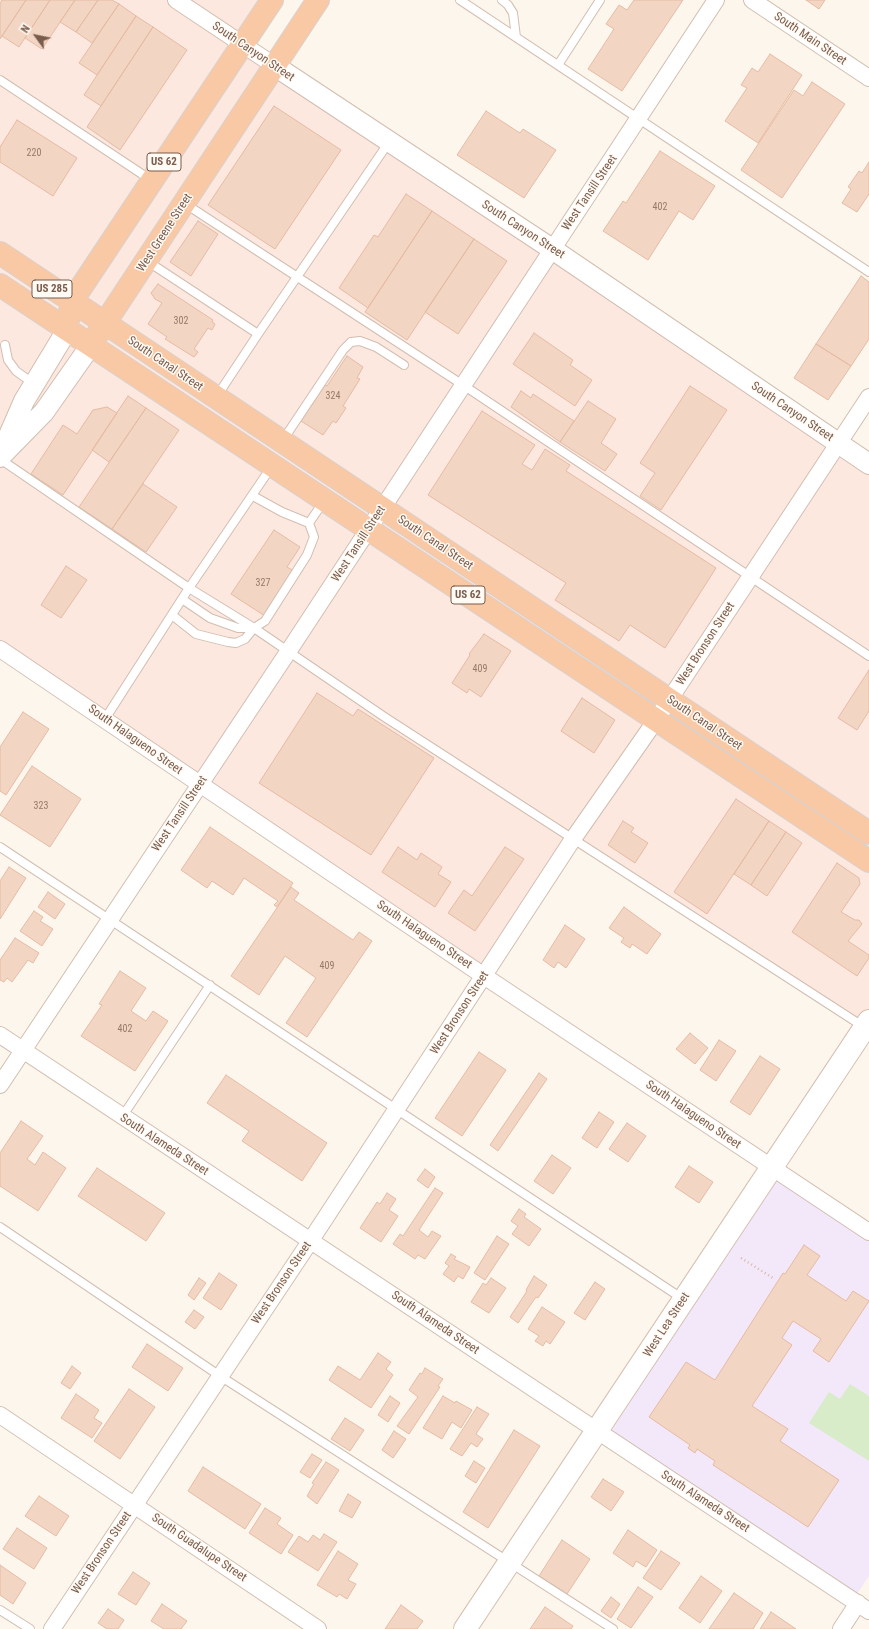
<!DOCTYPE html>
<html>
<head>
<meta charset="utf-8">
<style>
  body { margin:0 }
  #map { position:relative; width:869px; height:1629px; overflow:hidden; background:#fdf6ec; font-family:"Roboto Condensed",sans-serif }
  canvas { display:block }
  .north { position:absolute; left:16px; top:16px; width:40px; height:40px; -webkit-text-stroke:3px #fffaf3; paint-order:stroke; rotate:303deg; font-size:11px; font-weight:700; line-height:16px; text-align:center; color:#7a5c4d }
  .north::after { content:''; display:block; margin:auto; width:14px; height:18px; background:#7a5c4d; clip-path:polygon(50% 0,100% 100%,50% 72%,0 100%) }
</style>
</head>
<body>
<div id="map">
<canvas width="869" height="1629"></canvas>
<div class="north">N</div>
</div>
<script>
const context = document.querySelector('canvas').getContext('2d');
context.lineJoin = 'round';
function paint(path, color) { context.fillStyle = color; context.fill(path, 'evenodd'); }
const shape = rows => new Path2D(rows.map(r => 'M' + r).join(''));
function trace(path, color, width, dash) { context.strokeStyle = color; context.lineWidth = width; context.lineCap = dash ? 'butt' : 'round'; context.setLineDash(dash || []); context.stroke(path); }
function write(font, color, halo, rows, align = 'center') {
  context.font = font + ' "Roboto Condensed",sans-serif'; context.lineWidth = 3; context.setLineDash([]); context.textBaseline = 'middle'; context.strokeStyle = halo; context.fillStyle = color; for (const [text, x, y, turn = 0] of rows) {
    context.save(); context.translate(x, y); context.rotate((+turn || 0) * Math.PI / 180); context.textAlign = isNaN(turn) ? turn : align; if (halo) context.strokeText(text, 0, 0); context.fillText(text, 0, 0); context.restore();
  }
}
paint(shape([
  [0,0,272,0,243,44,869,464,869,1021,865,1027,573,839,484,976,0,649]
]), '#fde8e0');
paint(shape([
  [771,1167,869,1232,869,1576,853,1600,597,1430]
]), '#f3e8fa');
paint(shape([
  [850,1384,869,1396,869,1461,809,1423,829,1392,840,1399]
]), '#d8ecc9');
const building = shape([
  [2,0,26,0,0,39,0,4,2,0],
  [26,0,50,0,19,47,2,36,26,0],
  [50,0,75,0,42,49,25,38,50,0],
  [75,0,98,0,76,32,60,22,75,0],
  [98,0,112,0,119,4,92,43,76,32,98,0],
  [634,0,683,0,622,91,588,69,614,29,606,24,619,5,627,10,634,0],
  [806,0,825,0,819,9,806,0],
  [119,4,136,16,97,75,79,63,119,4],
  [136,16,153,27,101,106,84,95,136,16],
  [153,27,187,50,120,150,87,127,153,27],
  [770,54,802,75,758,143,725,121,747,88,741,85,752,68,758,72,770,54],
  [812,82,845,104,782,198,741,170,794,90,803,96,812,82],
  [274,106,341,150,275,249,208,205,274,106],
  [486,111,520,133,523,129,556,150,524,198,457,155,486,111],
  [17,120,77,158,53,196,0,162,0,147,17,120],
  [660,151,715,186,693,220,679,211,648,260,603,231,623,201,626,203,660,151],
  [869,162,869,194,857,212,842,203,851,189,848,187,859,171,862,173,869,162],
  [406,194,432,211,368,308,339,288,374,235,378,237,406,194],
  [432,211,474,239,407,340,365,312,432,211],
  [198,221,218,234,191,276,170,262,198,221],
  [474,239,507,261,458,334,425,312,474,239],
  [861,276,869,282,869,339,851,366,816,344,861,276],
  [158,284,213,320,212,322,215,324,212,330,208,328,194,349,198,352,194,357,165,339,167,337,148,324,162,303,155,299,151,293,158,284],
  [534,333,573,360,570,365,592,380,575,406,513,364,534,333],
  [816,344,851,366,828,400,794,378,816,344],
  [347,356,363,367,357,378,360,379,343,406,346,408,336,423,333,421,323,435,301,421,325,385,327,386,347,356],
  [690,386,727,410,661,510,640,496,655,473,640,463,690,386],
  [521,391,531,398,533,394,574,421,560,442,511,407,521,391],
  [128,396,146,408,109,462,92,450,128,396],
  [588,401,616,419,601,443,617,454,605,471,560,442,588,401],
  [107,407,117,413,63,495,31,474,63,425,77,434,93,410,107,407],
  [146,408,179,430,112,529,79,507,146,408],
  [482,411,535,445,522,464,532,470,545,449,570,465,566,471,716,568,665,648,630,625,619,641,555,600,566,583,428,495,482,411],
  [143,484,177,507,146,552,112,529,143,484],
  [274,530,300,547,287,567,294,571,265,616,231,594,274,530],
  [66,566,87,580,61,618,41,605,66,566],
  [484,634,511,651,481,697,469,689,467,693,452,683,470,655,469,654,484,634],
  [869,670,869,711,857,730,838,718,869,670],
  [317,693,353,716,358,709,434,758,371,855,259,783,317,693],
  [582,698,615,720,594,753,561,731,582,698],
  [23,712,49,729,6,795,0,791,0,747,23,712],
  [32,766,81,799,50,847,0,815,32,766],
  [736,799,769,821,707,914,674,892,736,799],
  [623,821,634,828,631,832,648,843,635,863,608,845,623,821],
  [769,821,786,832,751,885,734,874,769,821],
  [210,827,293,883,277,907,274,905,278,901,244,878,233,895,212,881,207,888,181,870,210,827],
  [786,832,802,843,767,896,751,885,786,832],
  [398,847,417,860,421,853,442,867,438,874,451,882,435,907,382,872,398,847],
  [505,847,524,859,475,931,448,913,464,890,472,896,505,847],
  [837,863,859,878,860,884,841,912,855,920,859,920,862,924,848,941,869,955,869,958,857,976,792,932,837,863],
  [9,867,26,878,0,919,0,881,9,867],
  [291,887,299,893,294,900,353,940,359,932,372,941,307,1037,286,1023,316,978,285,956,259,995,231,976,291,887],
  [48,892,65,904,55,919,38,907,48,892],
  [624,907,661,934,647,954,632,944,630,948,621,942,624,938,609,928,624,907],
  [34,911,43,917,40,921,53,929,42,946,20,931,34,911],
  [565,925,585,939,566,968,558,962,554,968,543,960,565,925],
  [15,938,39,953,33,963,28,960,12,982,7,978,4,982,0,980,0,960,15,938],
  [120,971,146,988,131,1011,146,1021,153,1011,168,1021,135,1071,81,1036,102,1005,99,1004,120,971],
  [690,1033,708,1048,695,1064,676,1049,690,1033],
  [719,1040,736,1051,716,1081,700,1070,719,1040],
  [479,1052,506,1070,462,1136,435,1118,479,1052],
  [760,1056,780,1069,750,1115,730,1102,760,1056],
  [539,1073,547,1079,498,1151,490,1145,539,1073],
  [226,1075,327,1143,302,1181,242,1141,249,1131,207,1103,226,1075],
  [599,1112,614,1122,597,1148,582,1138,599,1112],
  [21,1121,43,1136,27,1159,35,1165,43,1152,66,1168,38,1211,0,1186,0,1153,21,1121],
  [627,1123,646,1136,628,1162,609,1149,627,1123],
  [552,1155,571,1168,553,1194,534,1181,552,1155],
  [689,1166,713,1182,699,1203,675,1187,689,1166],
  [97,1168,165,1213,146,1241,78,1196,97,1168],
  [425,1169,435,1177,428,1188,417,1180,425,1169],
  [435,1188,443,1193,419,1230,428,1237,432,1231,441,1236,425,1259,418,1255,415,1259,393,1244,400,1234,403,1236,435,1188],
  [387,1193,396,1199,389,1210,398,1216,381,1242,360,1228,377,1202,380,1204,387,1193],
  [519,1209,526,1214,524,1217,541,1229,529,1246,512,1234,518,1226,511,1221,519,1209],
  [497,1236,509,1244,485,1280,474,1273,497,1236],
  [804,1245,820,1256,807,1275,846,1301,853,1291,869,1301,829,1362,813,1351,821,1339,793,1321,782,1338,792,1345,752,1406,788,1429,780,1441,839,1480,808,1527,713,1465,715,1461,697,1449,695,1453,688,1448,690,1445,649,1417,686,1362,715,1380,783,1273,785,1274,804,1245],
  [451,1254,456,1257,454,1259,470,1267,463,1279,458,1276,454,1282,443,1274,449,1266,445,1263,451,1254],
  [219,1273,237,1285,221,1310,203,1298,219,1273],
  [534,1276,547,1285,538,1298,536,1297,518,1323,510,1317,527,1291,526,1290,534,1276],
  [199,1278,206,1283,194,1300,188,1295,199,1278],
  [491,1278,506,1288,489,1313,471,1302,483,1283,486,1285,491,1278],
  [595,1282,605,1289,585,1320,574,1313,595,1282],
  [542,1307,565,1322,550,1344,546,1341,543,1346,535,1341,539,1336,528,1329,542,1307],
  [194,1310,204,1317,195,1329,185,1322,194,1310],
  [147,1344,183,1368,168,1391,132,1367,147,1344],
  [378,1353,391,1362,386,1369,393,1375,371,1408,329,1380,338,1366,360,1380,378,1353],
  [72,1366,81,1373,70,1389,61,1383,72,1366],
  [425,1368,443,1379,438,1386,440,1387,409,1434,397,1426,418,1397,409,1390,420,1373,422,1374,425,1368],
  [129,1389,155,1407,120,1459,94,1441,129,1389],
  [76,1394,99,1410,94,1418,102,1423,92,1438,61,1418,76,1394],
  [390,1396,400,1403,388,1422,378,1415,390,1396],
  [443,1396,455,1403,456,1401,472,1410,461,1428,452,1422,442,1439,423,1428,443,1396],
  [477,1407,489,1414,476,1434,483,1439,477,1447,471,1443,462,1456,450,1449,477,1407],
  [345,1418,364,1430,350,1451,331,1439,345,1418],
  [514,1430,540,1446,488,1528,463,1512,514,1430],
  [394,1431,406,1439,393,1458,382,1450,394,1431],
  [312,1454,322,1460,310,1478,300,1472,312,1454],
  [474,1461,485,1468,476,1483,465,1476,474,1461],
  [326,1462,339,1470,317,1504,307,1496,314,1484,312,1483,326,1462],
  [203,1467,261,1504,245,1529,188,1491,203,1467],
  [603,1479,624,1492,611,1511,591,1497,603,1479],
  [348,1494,361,1502,352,1518,339,1511,348,1494],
  [39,1496,69,1516,56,1536,25,1516,39,1496],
  [265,1508,281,1518,277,1524,293,1535,281,1554,249,1533,265,1508],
  [17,1528,47,1548,34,1569,3,1549,17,1528],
  [628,1530,657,1550,646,1567,636,1561,633,1567,613,1553,628,1530],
  [324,1534,337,1542,318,1571,288,1552,299,1536,308,1542,313,1535,320,1540,324,1534],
  [562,1540,590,1559,567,1594,539,1576,562,1540],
  [338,1551,358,1564,348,1580,356,1584,347,1599,339,1594,337,1597,317,1585,338,1551],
  [661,1551,680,1563,661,1590,643,1578,661,1551],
  [0,1565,26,1583,13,1604,0,1595,0,1565],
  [133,1572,150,1583,136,1605,118,1594,133,1572],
  [701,1576,722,1591,700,1623,679,1608,701,1576],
  [638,1587,653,1597,631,1628,617,1619,638,1587],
  [734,1593,763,1613,753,1629,709,1629,734,1593],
  [611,1597,620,1604,611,1618,601,1611,611,1597],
  [162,1604,187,1621,181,1629,164,1629,151,1621,162,1604],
  [401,1605,423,1621,417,1629,385,1629,401,1605],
  [545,1607,573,1626,571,1629,530,1629,545,1607],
  [108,1609,124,1620,118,1629,107,1629,98,1623,108,1609],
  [771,1612,796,1629,760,1629,771,1612]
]);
paint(building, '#f3d5c3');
trace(building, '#e6bba3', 1);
const service = shape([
  [460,0,869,272],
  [502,0,508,5,513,13,516,37],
  [558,65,600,0],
  [0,80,151,180],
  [184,203,463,385,869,656],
  [147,261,258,334,217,396],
  [258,334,389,142],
  [5,345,8,360,16,371,34,384],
  [283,440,343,350,351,342,360,341,376,347,404,365],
  [0,459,189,588,254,628,383,716,864,1027],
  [253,496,282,512,309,523],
  [182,599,210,618,238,628,254,628,265,621,307,555,314,537,309,523,324,501],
  [172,615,196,634,228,642,236,643,245,639,254,628],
  [105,719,189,588,272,466],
  [0,847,683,1299],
  [122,1117,210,985],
  [0,1227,220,1376,613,1629],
  [0,1610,30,1629]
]);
const minor = shape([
  [176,0,275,66],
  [752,0,869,78],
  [0,649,484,976,869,1232],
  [0,1035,869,1611],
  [0,1085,288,652,716,0],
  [0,1415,318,1629],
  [52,1629,311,1240,573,839,656,720,869,397],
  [841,1629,858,1603]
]);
const tertiary = shape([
  [275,66,552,249,869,464],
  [4,447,24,401,67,330],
  [0,457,44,412,91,345]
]);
const secondary = shape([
  [465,1629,869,1021]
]);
const trunk = shape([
  [0,253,869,833],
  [0,285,869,861],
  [69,317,72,301,272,0],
  [97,335,318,0]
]);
trace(service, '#d1beb0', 10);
trace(minor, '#d1beb0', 18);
trace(tertiary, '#d1beb0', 22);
trace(secondary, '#d6c0b0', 24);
trace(trunk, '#dad1cd', 24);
trace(shape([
  [741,1258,773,1278]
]), '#d9b8a5', 2.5, [1, 3]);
trace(service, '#fff', 8);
trace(minor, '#fff', 16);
trace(tertiary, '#fff', 20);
trace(secondary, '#fff', 22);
trace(trunk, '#f9c8a4', 22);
write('10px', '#987a6a', null, [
  ["220",34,153],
  ["402",660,207],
  ["302",181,321],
  ["324",333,396],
  ["327",263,583],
  ["409",480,669],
  ["323",41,806],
  ["409",327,966],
  ["402",125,1029]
]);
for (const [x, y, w] of [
  [164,162,34],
  [52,289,40],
  [468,595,34]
]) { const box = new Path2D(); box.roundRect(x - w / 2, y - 9, w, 18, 3); context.fillStyle = '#fffaf3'; context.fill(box); trace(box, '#7a5c4d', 1); }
write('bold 11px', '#7a5c4d', null, [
  ["US 62",164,162],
  ["US 285",52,289],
  ["US 62",468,595]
]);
write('12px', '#7a5c4d', '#fffaf3', [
  ["South Main Street",810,39,34],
  ["South Canyon Street",253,52,34],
  ["West Tansill Street",590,193,-56],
  ["South Canyon Street",523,230,33],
  ["West Greene Street",165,233,-57],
  ["South Canal Street",165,364,34],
  ["South Canyon Street",792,412,34],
  ["South Canal Street",435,543,34],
  ["West Tansill Street",359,544,-57],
  ["West Bronson Street",706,644,-57],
  ["South Canal Street",704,723,34],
  ["South Halagueno Street",135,740,35],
  ["West Tansill Street",180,814,-56],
  ["South Halagueno Street",424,935,34],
  ["West Bronson Street",460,1013,-57],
  ["South Halagueno Street",693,1115,34],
  ["South Alameda Street",164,1145,33],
  ["West Bronson Street",282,1283,-56],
  ["South Alameda Street",435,1323,34],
  ["West Lea Street",667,1325,-57],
  ["South Alameda Street",705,1502,33],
  ["South Guadalupe Street",199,1548,34],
  ["West Bronson Street",102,1553,-56]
]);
</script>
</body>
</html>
